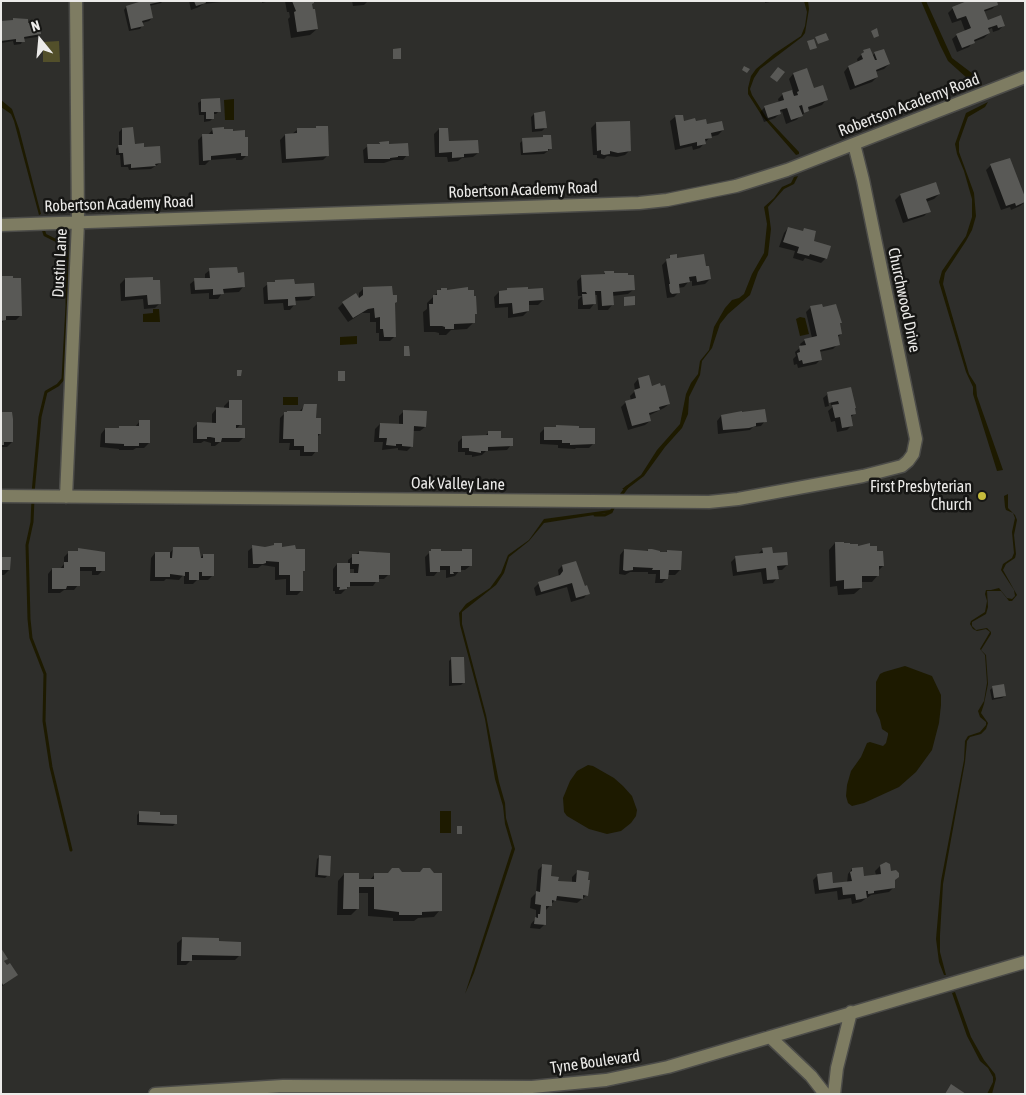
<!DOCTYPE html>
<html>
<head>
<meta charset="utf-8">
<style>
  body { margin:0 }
  #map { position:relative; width:1026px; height:1095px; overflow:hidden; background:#2e2e2b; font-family:"Asap Condensed",sans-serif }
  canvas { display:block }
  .frame { position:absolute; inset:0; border:2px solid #ecebe9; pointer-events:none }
  .north { position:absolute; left:15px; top:15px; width:50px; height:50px; -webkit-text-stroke:4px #161614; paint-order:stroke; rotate:343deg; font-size:14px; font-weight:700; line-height:20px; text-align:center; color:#ecebe9 }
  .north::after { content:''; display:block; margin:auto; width:18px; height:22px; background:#ecebe9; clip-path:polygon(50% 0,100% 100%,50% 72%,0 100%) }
</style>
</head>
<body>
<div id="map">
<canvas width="1026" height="1095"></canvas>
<div class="frame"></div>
<div class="north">N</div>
</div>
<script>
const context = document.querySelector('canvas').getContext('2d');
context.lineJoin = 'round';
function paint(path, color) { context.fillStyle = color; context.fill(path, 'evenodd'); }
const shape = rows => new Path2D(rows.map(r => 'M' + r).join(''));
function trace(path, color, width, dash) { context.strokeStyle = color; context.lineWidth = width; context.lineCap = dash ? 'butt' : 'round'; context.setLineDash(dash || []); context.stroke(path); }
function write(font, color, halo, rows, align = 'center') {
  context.font = font + ' "Asap Condensed",sans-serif'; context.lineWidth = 5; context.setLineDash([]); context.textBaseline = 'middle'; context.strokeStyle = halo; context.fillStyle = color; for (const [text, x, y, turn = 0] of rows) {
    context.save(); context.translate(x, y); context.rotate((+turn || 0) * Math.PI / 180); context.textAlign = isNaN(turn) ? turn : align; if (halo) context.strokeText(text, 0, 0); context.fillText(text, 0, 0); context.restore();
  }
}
paint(shape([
  [59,41,60,62,43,62,43,42]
]), '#524f2a');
paint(shape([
  [804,1,808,1,809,9,805,33,802,37,760,69,754,78,750,89,752,95,766,117,799,152,799,154,796,155,762,116,748,94,748,88,751,76,756,69,774,54,801,36,805,26,807,12],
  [921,1,926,1,952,58,977,77,982,85,977,87,948,61,940,45],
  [234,99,234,120,225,120,224,100],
  [1,100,12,109,19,129,41,214,39,215,14,121,11,114,1,107],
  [988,102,985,107,968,117,959,142,959,152,974,193,976,216,972,230,966,241,945,273,943,284,969,374,976,385,977,396,1003,470,997,471,973,394,973,387,966,372,939,282,942,271,966,236,972,217,972,199,964,171,957,154,955,144,966,113],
  [798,176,794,184,784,189,768,207,771,229,768,255,758,272,750,295,728,314,720,324,712,348,702,361,700,375,689,397,688,414,682,428,665,447,644,476,627,489,622,489,641,475,657,450,680,424,686,394,691,383,698,374,700,361,709,350,714,327,725,308,732,300,739,298,744,294,752,274,764,253,767,224,764,207,774,198,782,187,791,183,794,177],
  [153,309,159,309,160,322,143,322,143,314,153,313],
  [800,317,805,318,809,334,800,336,796,319],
  [357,336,357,344,340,345,340,337],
  [283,397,298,397,298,405,283,405],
  [1008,494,1008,508,1015,515,1017,520,1014,535,1016,554,1015,558,1006,564,1003,570,1017,595,1012,601,1009,601,1001,591,987,591,988,607,986,614,972,622,972,626,976,630,987,628,991,632,991,634,981,650,986,655,988,684,984,704,981,713,988,723,986,729,981,734,970,737,967,741,965,762,943,884,940,935,940,952,946,975,944,975,939,962,936,939,941,881,964,760,965,741,968,736,980,732,986,725,986,722,980,717,978,711,984,701,987,683,985,655,980,649,990,632,986,629,977,631,973,629,970,624,971,621,985,612,987,601,985,594,986,590,991,590,999,588,1007,598,1012,599,1015,596,1014,590,1001,570,1003,564,1012,558,1014,553,1012,532,1015,518,1013,513,1006,510,1005,507,1004,496],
  [610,510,613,512,544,523,529,541,509,557,504,573,496,585,462,612,462,624,486,715,499,782,505,803,506,818,515,849,474,973,465,994,512,848,505,824,503,806,495,779,485,719,460,625,459,613,466,604,490,588,501,573,508,555,529,540,544,519],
  [905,666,932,676,941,695,941,705,939,723,932,750,916,772,899,787,864,803,852,806,848,803,846,796,847,785,851,771,861,757,867,743,870,742,883,746,886,743,888,735,888,733,882,729,880,720,876,711,876,682,880,674,884,672],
  [588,765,593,766,614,778,623,786,632,796,637,810,636,816,631,823,621,831,607,834,589,829,567,816,564,812,563,798,570,781,577,771],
  [440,811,451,811,451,833,440,833],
  [955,992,971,1037,984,1060,995,1074,996,1079,992,1094,987,1094,993,1082,993,1077,988,1068,980,1061,967,1036,952,993]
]), '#1d1a00');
paint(shape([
  [138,1,163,1,161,3,149,6,152,18,149,21,142,23,142,26,140,29,129,31,124,10,126,7,139,4],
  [189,1,230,1,203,4,199,7,191,10],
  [262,1,270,1,262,3],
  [285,1,313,1,311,5,317,29,310,35,291,38,288,19,290,17,289,12,287,12],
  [352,1,368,1,364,5,353,6],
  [765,1,775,1,765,3],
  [997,4,992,9,983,12,987,22,1004,25,999,30,993,32,992,28,988,30,989,33,984,38,973,42,969,47,957,52,952,39,957,35,965,31,961,20,952,23,948,13,953,8],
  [1,23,27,24,40,34,37,37,23,39,21,44,14,45,13,41,1,43],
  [864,52,872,56,875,53,889,64,884,69,875,72,877,77,872,82,850,90,844,72,848,67,858,63,857,59],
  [793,74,826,100,822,105,808,110,796,120,786,124,782,111,775,118,764,122,760,112,765,107,779,103,778,99,783,94,793,91,789,79],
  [201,101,219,111,216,114,213,114,213,118,210,121,204,122,204,115,199,115,198,103],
  [534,114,545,128,542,131,532,132,531,117],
  [682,116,683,122,695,123,723,130,718,135,710,137,700,148,693,150,692,146,675,150,670,121,675,117],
  [596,123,630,150,625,155,617,157,607,156,604,159,597,158,597,155,593,155,591,128],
  [122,129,134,145,143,149,160,163,151,169,129,170,128,167,121,167,120,155,116,155,116,149,119,146,119,132],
  [213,129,247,155,242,160,236,160,236,158,210,160,205,165,199,165,198,140,203,135,208,135],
  [439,129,448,142,478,153,473,157,462,158,458,161,448,162,447,157,435,157,434,134],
  [297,130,328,155,323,160,282,163,280,140,285,135,292,134],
  [543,137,550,148,548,151,544,154,521,155,520,143,523,140,542,138],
  [380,143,387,145,407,155,403,160,393,160,384,163,364,163,363,150,368,146,378,145],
  [991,165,1025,202,1020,206,1011,210,1010,207,1001,210,986,170],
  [935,183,939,194,934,199,926,202,929,211,924,216,903,223,895,200,900,195],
  [788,228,802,232,805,229,812,242,826,258,821,263,805,258,803,261,793,258,795,251,779,247,784,233],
  [671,256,676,259,710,279,705,284,692,286,692,281,689,281,684,287,678,288,679,292,674,297,667,298,662,265],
  [210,270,237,274,243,287,239,292,222,293,218,299,209,299,209,293,191,294,190,284,195,280,205,279,205,274],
  [605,273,633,290,628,294,612,296,612,305,608,310,598,310,597,295,594,295,594,304,590,309,578,309,578,300,582,296,578,296,577,281,582,276,602,275],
  [1,278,21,315,16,320,4,320,1,324],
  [125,279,152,281,160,303,155,308,144,309,143,299,121,301,120,284],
  [275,282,293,285,314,296,309,300,294,301,294,305,290,310,284,310,283,303,264,304,263,288,268,284],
  [363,289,394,304,395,336,390,341,379,341,379,333,376,333,376,322,370,322,370,313,362,313,348,322,338,308,343,303,359,300,359,293],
  [441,289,446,291,475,314,473,316,474,322,467,329,451,330,446,335,439,335,439,333,435,332,424,332,423,312,427,309,427,303],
  [499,292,506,292,543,300,538,305,528,305,528,311,523,316,508,318,508,307,495,308,494,297],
  [811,307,839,324,841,334,837,338,838,344,833,349,819,352,821,359,816,364,798,368,797,364,794,365,793,359,796,356,795,352,801,347,800,344,805,340,812,338,806,312],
  [638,379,651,387,669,404,664,408,648,416,650,421,645,425,628,430,621,407,626,402,631,401,630,396,635,391,634,384],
  [828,394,854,408,855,413,850,418,852,425,847,430,837,432,835,421,831,422,828,411,835,405,831,405,829,395,827,395,829,406,825,407,823,398],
  [229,401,241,424,236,429,244,437,239,442,220,442,215,446,211,446,211,443,204,441,201,443,193,443,193,428,198,423,212,424,212,414,216,409,224,409,224,406],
  [305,405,315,419,320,434,317,437,316,451,312,456,300,456,300,450,289,450,290,443,279,443,280,418,284,414,299,412],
  [1,407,1,414,12,442,7,447,1,447],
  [404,411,425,427,420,431,413,431,412,446,407,451,398,450,398,448,382,450,383,442,374,442,375,429,380,424,399,425,399,416],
  [721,416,765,421,761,426,753,427,750,430,718,434,717,421],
  [140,421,149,443,144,448,136,448,133,450,119,450,119,449,100,447,101,434,105,429,135,427],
  [545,428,594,443,589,448,576,448,575,449,558,448,558,445,540,444,540,433],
  [488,433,511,445,507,450,486,451,482,455,472,457,472,455,465,455,465,452,458,452,458,442,463,437,485,436],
  [835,543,876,552,883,566,878,571,878,575,872,582,861,582,861,588,854,594,838,595,837,586,830,587,829,550],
  [275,544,304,570,301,573,302,590,297,595,286,595,286,579,275,580,275,567,262,565,258,568,248,568,248,551,253,547,266,548,272,547],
  [174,548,199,559,203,555,213,575,208,580,197,580,193,584,184,584,184,574,179,580,166,579,164,581,150,581,151,558,155,553,169,554],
  [763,549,787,565,782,570,776,570,777,578,773,583,763,584,761,572,733,576,731,562,736,557,757,555],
  [79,550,103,570,98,575,92,575,92,571,79,571,78,585,74,590,64,590,60,593,48,593,48,574,52,569,60,569,64,564,64,557,69,552,76,552],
  [432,550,440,552,461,552,463,550,470,566,465,570,460,570,455,576,446,578,446,570,439,570,434,576,426,576,425,557],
  [624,550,647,552,648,550,665,554,667,551,680,570,675,575,667,575,667,578,662,583,655,583,656,574,648,574,648,572,630,572,625,575,619,574,620,555],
  [359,552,378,552,388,575,384,579,378,579,373,586,349,586,341,594,335,594,335,591,333,591,333,569,337,564,348,564,348,560],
  [349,569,354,569,354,574,349,574],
  [1,558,9,570,4,575,1,575],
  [562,566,588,593,584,598,571,602,567,587,536,596,534,588,539,583,559,577,558,570],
  [452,658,464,682,461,685,449,686,449,661],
  [993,687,1005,696,1002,698,992,700,990,690],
  [140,812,159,816,176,823,173,826,137,825,137,815],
  [320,856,328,875,325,878,315,877,317,859],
  [543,865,550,878,557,882,572,883,572,877,577,872,587,895,577,903,555,900,546,910,544,925,540,929,530,928,531,924,536,918,536,910,530,908,531,898,536,893,538,870],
  [880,866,893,881,894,887,889,892,871,895,861,902,852,904,851,898,838,900,837,891,815,894,813,880,818,875,832,885,847,883,848,874,852,869,863,877,876,875,875,871],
  [344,874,358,880,369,881,375,874,440,910,434,917,418,918,414,921,393,921,393,918,368,916,368,893,358,893,358,908,351,915,337,915,338,881],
  [182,939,218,943,239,956,235,960,191,960,186,965,177,965,177,943],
  [1,950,7,959,3,962,17,975,1,987]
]), '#0007');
trace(shape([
  [33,493,40,417,46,392,58,385,63,379,67,306,67,246,45,235,43,229],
  [619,498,627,487],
  [33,499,32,522,27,545,29,619,31,638,45,674,44,721,51,767,71,850],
  [595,515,605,515,611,512,614,506]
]), '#1d1a00', 3);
paint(shape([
  [142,1,160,2,150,4,153,18,142,21,144,26,131,29,126,6],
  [194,1,205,1,206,3,196,6],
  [292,1,314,1,314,3,312,4,313,9,315,9,318,29,297,32,294,12,296,11],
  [967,1,997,1,998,5,984,10,988,20,1001,15,1005,26,998,28,997,25,988,28,990,33,974,40,975,43,962,48,956,34,971,28,966,16,957,19,952,7],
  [13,18,28,19,28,23,40,22,41,34,24,37,25,42,16,42,16,39,1,41,1,21,13,20],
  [877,28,879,36,874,38,871,31],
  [826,33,829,40,818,44,815,37],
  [814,39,817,48,810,50,807,41],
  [401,48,401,59,393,59,393,49],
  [870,48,875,60,877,60,874,52,884,49,890,64,876,70,878,77,855,86,848,66,863,59,861,54,864,52,863,50],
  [744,66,750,69,747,73,742,70],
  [778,67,785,72,777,82,770,77],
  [807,68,814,88,823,85,828,100,808,107,809,111,804,113,802,105,799,106,803,116,791,120,787,108,780,110,781,114,768,118,764,106,784,100,782,93,792,90,794,96,798,95,797,92,799,91,793,73],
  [220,98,221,112,214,112,214,119,206,119,206,112,201,112,201,99],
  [545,111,547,128,535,129,534,113],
  [675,115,683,115,684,121,695,118,696,121,706,119,707,124,722,121,724,130,711,133,712,138,705,139,706,144,697,146,697,142,680,146],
  [630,121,631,151,618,153,610,151,610,154,604,155,601,154,601,150,597,151,596,122],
  [316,126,328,126,329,156,286,159,285,134,297,133,297,128,316,128],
  [133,127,135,144,144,143,144,147,160,146,161,163,155,164,156,166,131,168,131,164,124,165,123,153,119,153,118,145,122,145,122,128],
  [224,127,224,129,233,129,233,131,245,130,245,137,248,137,248,156,241,156,241,153,211,156,211,160,203,161,202,134,213,134,212,128],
  [439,128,448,128,449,141,478,140,479,153,464,154,464,157,452,158,452,152,439,153],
  [543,135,551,135,552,149,548,149,548,151,523,153,522,138,543,137],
  [389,141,389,144,408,143,409,156,398,156,398,157,390,158,390,159,368,159,367,144,380,144,379,142],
  [1010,158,1025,197,1025,202,1016,206,1015,203,1006,206,990,164],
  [936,182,940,194,926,199,931,212,908,219,900,194],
  [788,227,803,231,804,228,816,231,814,241,831,246,827,259,810,254,809,256,797,253,799,247,783,242],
  [677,254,677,258,704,254,706,266,709,266,711,279,697,282,696,276,689,277,690,282,679,284,680,293,672,294,670,292,669,284,670,284,666,259,670,258,670,255],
  [237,267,238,273,244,272,245,287,223,289,224,294,213,295,213,289,195,290,194,278,210,278,209,268],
  [604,271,614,271,614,273,628,273,628,275,634,275,635,290,613,292,614,305,602,306,601,291,595,291,596,304,583,305,582,294,587,294,586,292,582,292,581,275,605,274],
  [1,276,13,276,13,278,21,278,22,316,6,316,6,320,1,321],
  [153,277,153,280,160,280,161,304,148,305,147,295,125,297,125,278],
  [294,279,295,284,314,283,315,296,295,297,296,305,288,306,288,299,268,300,267,282,275,282,275,280],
  [392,286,393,295,397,295,397,302,395,303,396,337,384,337,383,329,380,329,380,317,375,318,374,308,368,309,353,318,342,302,356,293,359,298,363,295,363,287],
  [468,287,468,290,474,290,474,296,476,296,477,314,475,314,475,323,454,324,454,329,445,329,445,327,442,326,430,326,429,304,433,304,433,295,437,295,437,290,441,290,441,288,447,288,447,290],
  [528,287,528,289,543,288,544,300,529,301,529,311,513,314,512,303,499,304,499,291,507,290,507,288],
  [635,296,635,305,624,306,624,297],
  [822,304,823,307,836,304,842,323,840,323,842,334,838,335,840,345,820,350,822,360,803,364,802,360,799,361,797,353,800,352,799,346,806,345,804,339,817,336,810,306],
  [404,346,409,346,410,356,404,356],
  [237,370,242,370,241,376,237,376],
  [338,371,345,371,345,381,338,381],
  [649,375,652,386,660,383,661,386,665,385,670,404,659,407,660,410,649,413,651,421,632,426,625,401,636,398,634,390,640,388,638,378],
  [851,387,856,408,855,408,856,414,851,415,853,426,842,428,840,417,835,418,832,405,839,404,838,401,829,403,827,392],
  [229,400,242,400,242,425,236,425,236,428,245,428,245,438,222,438,221,442,215,442,215,438,210,437,207,437,207,439,197,439,197,422,216,423,216,407,229,408],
  [304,404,317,404,316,418,321,418,321,434,318,434,318,452,304,452,304,446,294,446,294,439,283,439,284,412,287,412,287,411,302,411],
  [765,409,767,422,756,423,756,426,749,428,723,430,721,415,742,411,742,412],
  [403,410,427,411,426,427,414,426,413,447,402,446,402,444,396,444,396,446,386,445,387,438,379,438,380,423,403,424],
  [1,412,12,412,13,419,13,442,4,442,4,445,1,445],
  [139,420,150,420,150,443,139,443,139,446,124,446,124,444,105,443,105,428,119,428,119,426,139,426],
  [556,425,579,426,579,428,595,428,595,444,570,445,570,443,562,443,562,440,544,440,544,427,556,427],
  [488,431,501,431,501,438,513,438,513,446,488,447,488,451,481,451,481,453,469,451,469,448,462,448,462,436,488,435],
  [835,542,844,542,844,543,850,543,850,544,858,544,858,546,870,543,870,546,877,546,877,551,883,551,884,566,879,566,879,576,862,576,862,588,844,589,844,580,836,581],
  [274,543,282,543,282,547,295,545,296,549,305,549,305,571,303,571,303,591,290,591,290,575,279,575,279,562,266,561,266,563,263,564,253,564,252,545,265,547,274,545],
  [173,547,199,547,201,558,203,558,203,554,214,554,214,576,202,576,202,572,199,572,199,580,189,580,189,572,185,572,185,576,170,574,170,577,155,577,155,552,170,552,170,558,172,558],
  [772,547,773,553,787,552,788,565,777,566,779,579,767,580,766,568,737,572,735,556,763,553,762,548],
  [78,548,105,552,105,571,96,571,96,567,80,567,80,586,67,586,66,589,52,589,52,568,64,568,64,562,68,562,68,551,78,551],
  [431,549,441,549,441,551,462,551,462,549,472,549,472,566,461,566,461,572,453,572,454,574,450,574,450,566,440,566,440,572,430,572,429,551,431,551],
  [624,549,648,551,648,549,652,549,660,551,660,552,667,552,667,550,682,551,681,570,669,570,668,579,660,579,660,570,652,570,653,568,633,567,633,570,626,571,623,570],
  [359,551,390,553,390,575,379,575,379,582,350,582,350,587,347,587,347,589,339,590,340,587,337,587,337,563,350,563,350,573,358,573,359,564,352,564,352,554,359,554],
  [1,557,11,557,10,570,1,570],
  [576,561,585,586,587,585,590,594,576,598,572,583,541,592,538,582,560,575,563,571,562,565],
  [451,657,464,657,465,683,452,683],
  [1004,684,1006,696,994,698,992,686],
  [139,811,160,812,160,815,177,815,177,824,139,822],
  [457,826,462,826,462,834,457,834],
  [319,855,331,856,330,876,318,875],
  [886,862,890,864,891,871,896,870,899,873,899,877,895,880,895,888,874,891,874,893,868,894,868,891,866,891,867,898,856,900,855,894,843,895,842,887,819,890,817,874,832,872,833,883,852,881,850,872,852,871,852,868,863,867,864,876,881,874,880,865],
  [542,864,552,865,551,876,559,877,558,881,576,882,577,870,589,872,588,880,590,880,588,896,583,895,583,899,557,896,556,901,552,900,552,906,546,906,546,925,534,924,535,917,538,918,538,914,540,914,541,905,535,904,536,891,540,892],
  [392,868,399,868,402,872,420,872,423,868,430,868,434,873,442,873,442,911,422,912,422,915,399,915,399,912,374,909,374,887,359,887,359,909,343,909,344,873,359,873,359,879,374,879,374,873,388,873],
  [182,937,219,938,219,941,241,942,241,956,192,955,192,961,181,961],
  [1,948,8,959,4,961,7,965,10,963,18,975,3,985,1,981],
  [951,1084,966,1094,945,1094]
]), '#595956');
const minor = shape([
  [1,225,639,203,667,200,736,186,787,170,1025,77],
  [1,496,709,502,738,499,863,476,902,466,908,461,913,454,916,439,863,180,854,144],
  [66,497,78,222,76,1],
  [770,1037,811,1076,825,1094],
  [155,1094,283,1086,532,1087,606,1080,668,1067,1025,962],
  [834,1094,837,1068,851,1012]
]);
trace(minor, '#4c4c49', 15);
trace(minor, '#7e7c62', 12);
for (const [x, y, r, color] of [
  [982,496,5,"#c6bc3c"]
]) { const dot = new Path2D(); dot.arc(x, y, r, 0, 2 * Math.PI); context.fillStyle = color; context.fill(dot); trace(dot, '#161614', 2); }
write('16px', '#ecebe9', '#161614', [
  ["Robertson Academy Road",909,105,-21],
  ["Robertson Academy Road",523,190,-2],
  ["Robertson Academy Road",119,204,-2],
  ["Dustin Lane",60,263,-87],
  ["Churchwood Drive",904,300,78],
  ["Oak Valley Lane",458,484,1],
  ["Tyne Boulevard",595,1062,-8]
]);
write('16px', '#ecebe9', '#161614', [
  ["First Presbyterian",972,487],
  ["Church",972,505]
], 'right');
</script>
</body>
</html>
